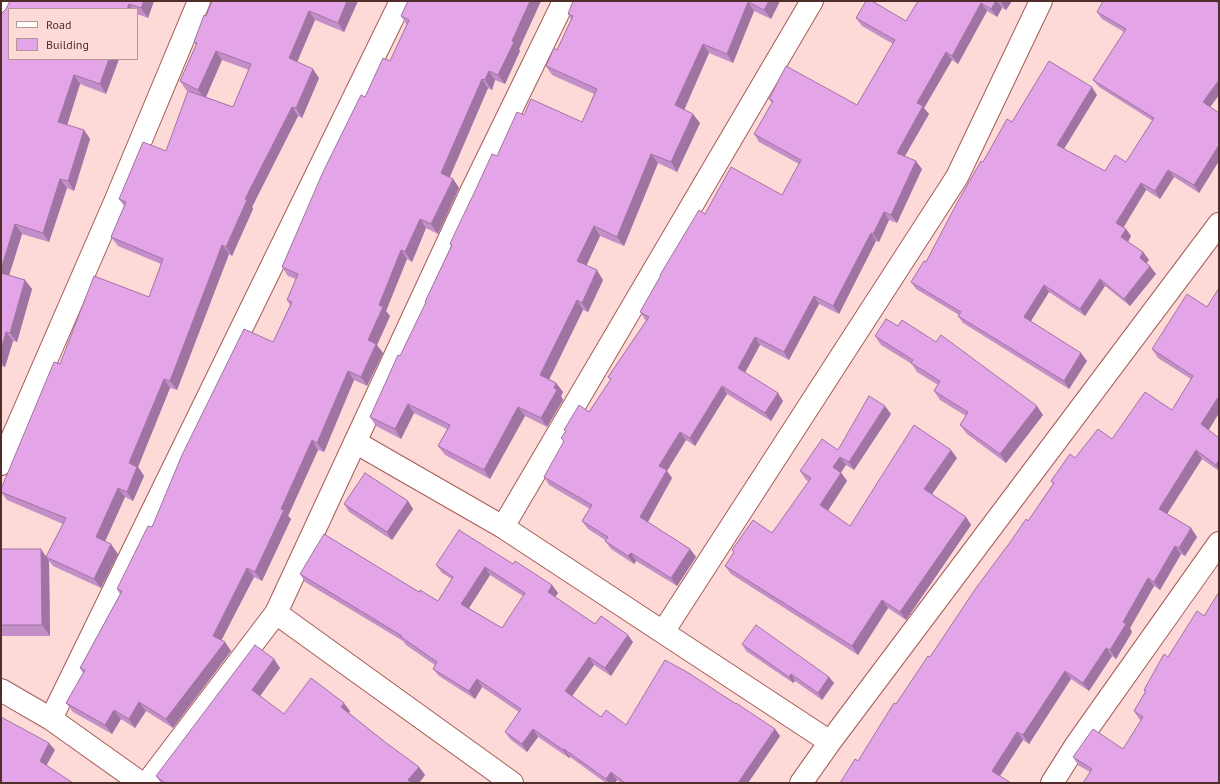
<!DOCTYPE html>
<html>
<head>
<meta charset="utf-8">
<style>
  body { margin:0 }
  #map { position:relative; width:1220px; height:784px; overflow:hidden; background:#fddad7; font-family:"PT Sans",sans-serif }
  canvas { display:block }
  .frame { position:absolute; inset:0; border:2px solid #4e2d2b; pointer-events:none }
  .legend { position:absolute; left:8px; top:8px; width:130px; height:52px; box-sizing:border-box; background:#fddad7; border:1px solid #b79592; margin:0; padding:5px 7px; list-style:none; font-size:12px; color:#4e2d2b }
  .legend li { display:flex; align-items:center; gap:8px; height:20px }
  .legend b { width:20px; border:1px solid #b79592 }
</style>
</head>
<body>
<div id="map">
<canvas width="1220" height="784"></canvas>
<div class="frame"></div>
<ul class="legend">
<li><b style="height:5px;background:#fff"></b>Road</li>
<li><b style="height:11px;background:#e4a5e8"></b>Building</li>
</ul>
</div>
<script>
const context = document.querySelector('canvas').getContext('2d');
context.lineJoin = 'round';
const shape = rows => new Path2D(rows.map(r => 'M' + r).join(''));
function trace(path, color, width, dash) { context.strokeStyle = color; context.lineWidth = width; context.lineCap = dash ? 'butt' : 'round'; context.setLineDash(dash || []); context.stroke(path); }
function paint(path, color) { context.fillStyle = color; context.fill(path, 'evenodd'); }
const minor = shape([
  [1,13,7,1],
  [355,442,503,527,830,742],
  [1,464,115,202,199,1],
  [503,527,812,1],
  [276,613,512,783],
  [663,632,957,177,1041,1],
  [1,690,51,719,141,783],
  [51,719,401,1],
  [147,783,276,613,471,192,564,1],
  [801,783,830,742,1219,224],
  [1052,783,1076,745,1219,543]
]);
trace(minor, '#a55b56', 24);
trace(minor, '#fff', 22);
paint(shape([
  [10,1,154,1,148,18,137,14,137,9,9,9,9,59,119,59,106,94,80,84,67,125,84,130,90,139,74,191,67,188,49,242,22,234,9,275,25,280,32,289,17,342,13,341,5,367,1,366,1,14,6,9],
  [358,1,344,32,315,20,297,62,319,78,302,118,298,116,252,207,253,209,232,256,229,254,177,390,170,388,138,467,144,476,133,501,125,497,105,541,118,554,101,588,53,566,49,561,50,636,1,636,1,549,46,556,63,524,7,500,1,492,1,489,60,364,149,297,161,264,118,246,111,237,124,206,119,199,166,151,188,91,186,90,180,81,196,45,194,42,206,16],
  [222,60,249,70,233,107,206,97],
  [408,1,541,1,519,49,520,51,505,84,495,80,492,90,488,88,450,177,453,179,459,188,438,234,426,228,412,262,407,259,386,311,390,316,377,345,383,353,367,386,354,380,324,452,318,450,288,516,291,519,262,581,254,577,221,640,225,642,231,651,173,728,146,711,135,728,121,719,112,734,73,712,66,703,83,673,80,668,120,594,117,589,152,527,273,342,290,305,287,300,296,279,288,276,282,267,365,97,390,61,407,25,401,16],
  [573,1,780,1,771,19,754,11,733,63,709,53,684,109,700,123,677,172,658,163,624,246,600,236,586,265,603,280,588,312,583,310,549,379,556,383,563,392,561,396,563,400,547,427,525,416,490,479,445,455,438,446,447,429,414,413,401,439,376,426,370,417,426,303,425,302,451,246,450,244,497,156,524,115,582,122,594,94,552,75,546,66,557,50,571,19,568,14],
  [918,1,1012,1,1006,10,1002,8,997,17,987,11,958,64,952,60,924,108,929,114,905,156,922,169,897,223,889,220,879,242,876,241,839,314,819,304,789,360,760,345,745,373,783,401,771,421,727,394,695,446,686,440,667,471,672,478,648,522,690,549,696,557,677,586,636,561,634,564,611,549,605,541,605,540,588,529,582,521,590,509,549,485,544,477,564,442,561,438,566,432,564,430,589,412,611,380,608,377,646,321,640,312,661,276,660,275,705,214,782,195,799,164,759,142,754,134,772,103,769,99,857,105,893,44,862,26,856,18,906,21],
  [1219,4,1219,95,1210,107,1219,113,1219,161,1199,193,1174,177,1160,199,1146,190,1123,227,1126,229,1131,236,1128,242,1143,252,1149,260,1146,263,1156,274,1130,306,1105,286,1085,316,1049,292,1031,321,1087,361,1069,389,963,323,958,316,959,315,916,289,911,282,926,262,983,162,1012,122,1097,95,1064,149,1105,171,1126,162,1153,121,1099,87,1093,80,1124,32,1102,19,1097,12],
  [1219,288,1219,413,1208,430,1219,438,1219,471,1202,459,1167,514,1191,528,1197,537,1185,556,1181,554,1160,590,1154,586,1130,628,1132,632,1116,659,1112,656,1089,691,1071,679,1029,744,1023,740,1000,776,858,761,896,704,1028,521,1053,484,1051,481,1075,458,1172,410,1191,379,1158,358,1152,349,1207,307],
  [875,336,1043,415,1006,463,967,434,960,425,966,416,940,400,934,391,938,385,917,372,912,364,881,345],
  [891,414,854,470,846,465,841,472,847,481,827,511,850,526,957,458,932,494,966,517,971,525,906,620,888,608,858,655,731,574,725,566,734,553,732,550,772,533,809,482,806,480,800,471,838,450],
  [408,501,413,509,392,540,349,512,344,504],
  [513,564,552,585,558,593,555,597,595,624,633,642,611,676,594,665,572,696,601,717,626,725,775,729,780,736,748,783,621,783,617,780,615,783,606,783,570,757,569,758,538,737,527,752,510,739,505,732,519,712,482,687,475,699,439,676,433,669,435,665,406,645,403,641,305,582,300,574,419,592,438,601,452,579,442,573,436,565],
  [490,575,523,596,502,628,469,608],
  [742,644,829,677,834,683,822,700,795,681,793,683,746,651],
  [1164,654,1219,783,1090,772,1078,765,1073,757,1123,749,1141,720,1139,719,1134,711,1145,692,1144,690],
  [274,659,280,668,260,696,284,714,350,711,349,713,385,742,419,767,425,775,419,783,161,783,156,776]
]), '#c48ec8');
paint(shape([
  [144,1,154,1,148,18,141,8],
  [347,1,358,1,344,32,338,23],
  [530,1,541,1,519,49,520,51,505,84,498,75,512,41],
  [769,1,780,1,771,19,764,10],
  [996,1,997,1,1002,8,997,17,991,9],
  [1002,1,1012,1,1006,10,1001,2],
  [748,2,754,11,733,63,727,54],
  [981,3,987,11,958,64,952,56],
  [129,4,132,9,127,9],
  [309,11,315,20,295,67,289,58],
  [703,44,709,53,682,115,675,105],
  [216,51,222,60,205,99,198,90],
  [946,52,952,60,924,108,929,114,902,161,897,153,917,103],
  [109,59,119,59,106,94,100,84],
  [313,69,319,78,302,118,296,108],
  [489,71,495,80,492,90,485,80],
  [74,75,80,84,65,132,58,122],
  [482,79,488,88,447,183,441,173],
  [1219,80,1219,95,1208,110,1203,102],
  [1092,87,1097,95,1062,152,1057,145],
  [292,107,298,116,252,207,253,209,232,256,226,247,245,199],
  [693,114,700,123,677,172,671,162],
  [84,130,90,139,74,191,68,181],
  [1219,145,1219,161,1199,193,1194,185],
  [651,154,658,163,624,246,617,237],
  [916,161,922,169,897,223,891,215],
  [1168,170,1174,177,1160,199,1155,191],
  [60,179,67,188,49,242,43,233],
  [453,179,459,188,438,234,431,224],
  [1141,183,1146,190,1122,230,1116,223],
  [884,212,889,220,879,242,873,234],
  [420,219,426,228,412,262,405,252],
  [15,224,22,234,7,282,1,274,1,269],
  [594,226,600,236,584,271,577,261],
  [1126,229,1131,236,1126,245,1121,237],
  [871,233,876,241,839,314,833,306],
  [222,245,229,254,177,390,170,381],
  [401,250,407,259,386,311,390,316,377,345,383,353,367,386,361,377,368,340,379,305],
  [1143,252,1149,260,1145,265,1140,258],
  [1150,266,1156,274,1130,306,1124,299],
  [597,270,603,280,588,312,582,303],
  [1100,279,1105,286,1085,316,1080,309],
  [25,280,32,289,17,342,10,333],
  [1044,285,1049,292,1029,324,1024,317],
  [814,296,819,304,789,360,784,352],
  [577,300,583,310,547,384,540,375],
  [6,332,13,341,5,367,1,361,1,350],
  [755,337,760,345,743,376,738,368],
  [1081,353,1087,361,1069,389,1064,381],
  [348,371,354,380,324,452,317,443],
  [164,379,170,388,138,467,144,476,133,501,127,492,129,463],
  [556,383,563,392,561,396,563,400,547,427,541,418],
  [722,386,727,394,695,446,690,438],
  [778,393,783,401,771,421,765,413],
  [1219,396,1219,413,1207,433,1201,424],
  [408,404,414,413,401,439,395,429],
  [885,406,891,414,854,470,849,462],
  [1037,406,1043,415,1006,463,1000,454],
  [518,407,525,416,490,479,484,470],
  [680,432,686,440,667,471,672,478,646,525,640,517,659,466],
  [312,440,318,450,288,516,291,519,262,581,255,572,281,509],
  [951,450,957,458,930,497,924,489],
  [1196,450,1202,459,1165,517,1159,509],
  [840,457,846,465,839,475,833,467],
  [1219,460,1219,470,1216,465],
  [841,473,847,481,826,514,820,505],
  [118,488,125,497,103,546,96,537],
  [408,501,413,509,392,540,387,532],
  [966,517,971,525,906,620,900,612],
  [1191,528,1197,537,1185,556,1179,548],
  [111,544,118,554,101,588,94,579],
  [1175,546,1181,554,1160,590,1154,582],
  [41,549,49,561,50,636,42,625],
  [690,549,696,557,677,586,671,578],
  [631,553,636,561,634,564,628,556],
  [485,567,490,575,467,611,461,604],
  [247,568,254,577,219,645,213,636],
  [1148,578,1154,586,1130,628,1132,632,1116,659,1110,650,1123,622],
  [552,585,558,593,553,600,548,592],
  [882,600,888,608,858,655,852,646],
  [628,635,633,642,611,676,605,668],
  [225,642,231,651,173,728,166,719],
  [1106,648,1112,656,1089,691,1083,683],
  [589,657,594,665,570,699,565,691],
  [274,659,280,668,258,699,252,690],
  [1065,671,1071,679,1029,744,1023,735],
  [791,674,795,681,793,683,789,677],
  [829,677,834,683,822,700,818,693],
  [477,679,482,687,475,699,469,691],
  [139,702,146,711,135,728,129,719],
  [344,703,350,711,347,716,341,707],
  [114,710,121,719,112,734,105,725],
  [533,729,538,737,527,752,522,744],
  [775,729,780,736,748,783,738,783],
  [1017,732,1023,740,998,779,992,771],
  [49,743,55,750,45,768,40,761],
  [564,749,570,757,569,758,563,750],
  [419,767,425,775,419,783,410,783,408,780],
  [611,772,617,780,615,783,609,783,606,779]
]), '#a074a2');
const building = shape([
  [10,1,144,1,141,8,129,4,127,9,9,9,9,59,109,59,100,84,74,75,58,122,84,130,68,181,60,179,43,233,15,224,1,269,1,14,6,9,10,1],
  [212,1,347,1,338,23,309,11,289,58,313,69,296,108,292,107,245,199,247,200,226,247,222,245,170,381,164,379,129,463,137,467,127,492,118,488,96,537,111,544,94,579,46,557,66,518,1,492,1,489,54,362,60,364,94,276,149,297,163,259,111,237,126,202,119,199,143,142,166,151,188,91,233,107,251,64,216,51,198,90,180,81,197,43,194,42,204,15,206,16,212,1],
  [408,1,530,1,512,41,514,42,498,75,489,71,485,80,482,79,441,173,453,179,431,224,420,219,405,252,401,250,379,305,383,307,368,340,376,344,361,377,348,371,317,443,312,440,281,509,284,510,255,572,247,568,213,636,225,642,166,719,139,702,129,719,114,710,105,725,66,703,85,670,80,668,122,591,117,589,148,526,152,527,182,455,244,329,273,342,292,302,287,300,298,274,282,267,323,172,361,95,365,97,383,58,390,61,409,20,401,16,408,1],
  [573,1,769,1,764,10,748,2,727,54,703,44,675,105,693,114,671,162,651,154,617,237,594,226,577,261,597,270,582,303,577,300,540,375,556,383,554,388,557,390,541,418,518,407,484,470,438,446,450,425,408,404,395,429,370,417,398,355,400,356,426,302,425,302,452,245,450,244,454,235,476,189,492,154,497,156,517,112,524,115,531,99,582,122,597,89,546,66,554,48,557,50,573,16,568,14,573,1],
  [866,1,872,1,906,21,918,1,996,1,991,9,981,3,952,56,946,52,917,103,923,106,897,153,916,161,891,215,884,212,873,234,871,233,833,306,814,296,784,352,755,337,738,368,778,393,765,413,722,386,690,438,680,432,659,466,667,470,640,517,690,549,671,578,631,553,628,556,605,541,608,537,582,521,592,505,544,477,564,441,561,438,566,431,564,430,579,405,589,412,611,379,608,377,649,317,640,312,661,275,660,275,699,210,705,214,731,167,782,195,801,160,754,134,773,101,769,99,786,66,857,105,895,40,856,18,866,1],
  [1103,1,1215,1,1219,4,1219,80,1203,102,1219,113,1219,145,1194,185,1168,170,1155,191,1141,183,1116,223,1126,229,1121,237,1143,252,1140,258,1150,266,1124,299,1100,279,1080,309,1044,285,1024,317,1081,353,1064,381,958,316,961,312,911,282,924,261,926,262,957,203,981,161,983,162,1007,119,1012,122,1049,61,1092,87,1057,145,1105,171,1115,155,1126,162,1154,118,1093,80,1126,29,1097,12,1103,1],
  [1,273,25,280,10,333,6,332,1,350,1,273],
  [1219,288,1219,396,1201,424,1219,438,1219,460,1216,465,1196,450,1159,509,1191,528,1179,548,1175,546,1154,582,1148,578,1123,622,1126,624,1110,650,1106,648,1083,683,1065,671,1023,735,1017,732,992,771,1011,783,840,783,855,759,858,761,894,703,896,704,928,656,930,657,976,588,1011,541,1026,519,1028,521,1054,483,1051,481,1070,454,1075,458,1098,429,1112,439,1145,392,1172,410,1193,376,1152,349,1187,294,1207,307,1219,288],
  [886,319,898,326,902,320,936,342,941,335,1037,406,1000,454,960,425,968,412,934,391,940,381,911,363,913,360,875,336,886,319],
  [869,396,885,406,849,462,840,457,833,467,841,473,820,505,850,526,914,425,951,450,924,489,966,517,900,612,882,600,852,646,725,566,734,552,732,550,753,520,772,533,811,478,800,471,822,439,838,450,869,396],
  [365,473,408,501,387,532,344,504,365,473],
  [459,530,513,564,515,561,552,585,548,592,595,624,601,616,628,635,605,668,589,657,565,691,601,717,606,710,626,725,665,660,687,672,736,704,736,703,775,729,738,783,625,783,611,772,606,779,564,749,563,750,533,729,522,744,505,732,521,709,477,679,469,691,433,669,437,662,401,637,402,636,300,574,324,534,419,592,420,590,438,601,453,577,436,565,459,530],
  [485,567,525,593,502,628,461,604,485,567],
  [1,549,41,549,42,625,1,625,1,549],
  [1219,592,1219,783,1083,783,1092,769,1073,757,1093,729,1123,749,1143,717,1134,711,1146,691,1144,690,1164,654,1168,657,1197,611,1204,616,1219,592],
  [756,625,829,677,818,693,791,674,789,677,742,644,756,625],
  [255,645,274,659,252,690,284,714,311,678,344,703,341,707,385,742,419,767,408,780,412,783,165,783,156,776,255,645],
  [1,717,49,743,40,761,73,783,1,783,1,717]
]);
paint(building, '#e4a5e8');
trace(building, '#a074a2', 1);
</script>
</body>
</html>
